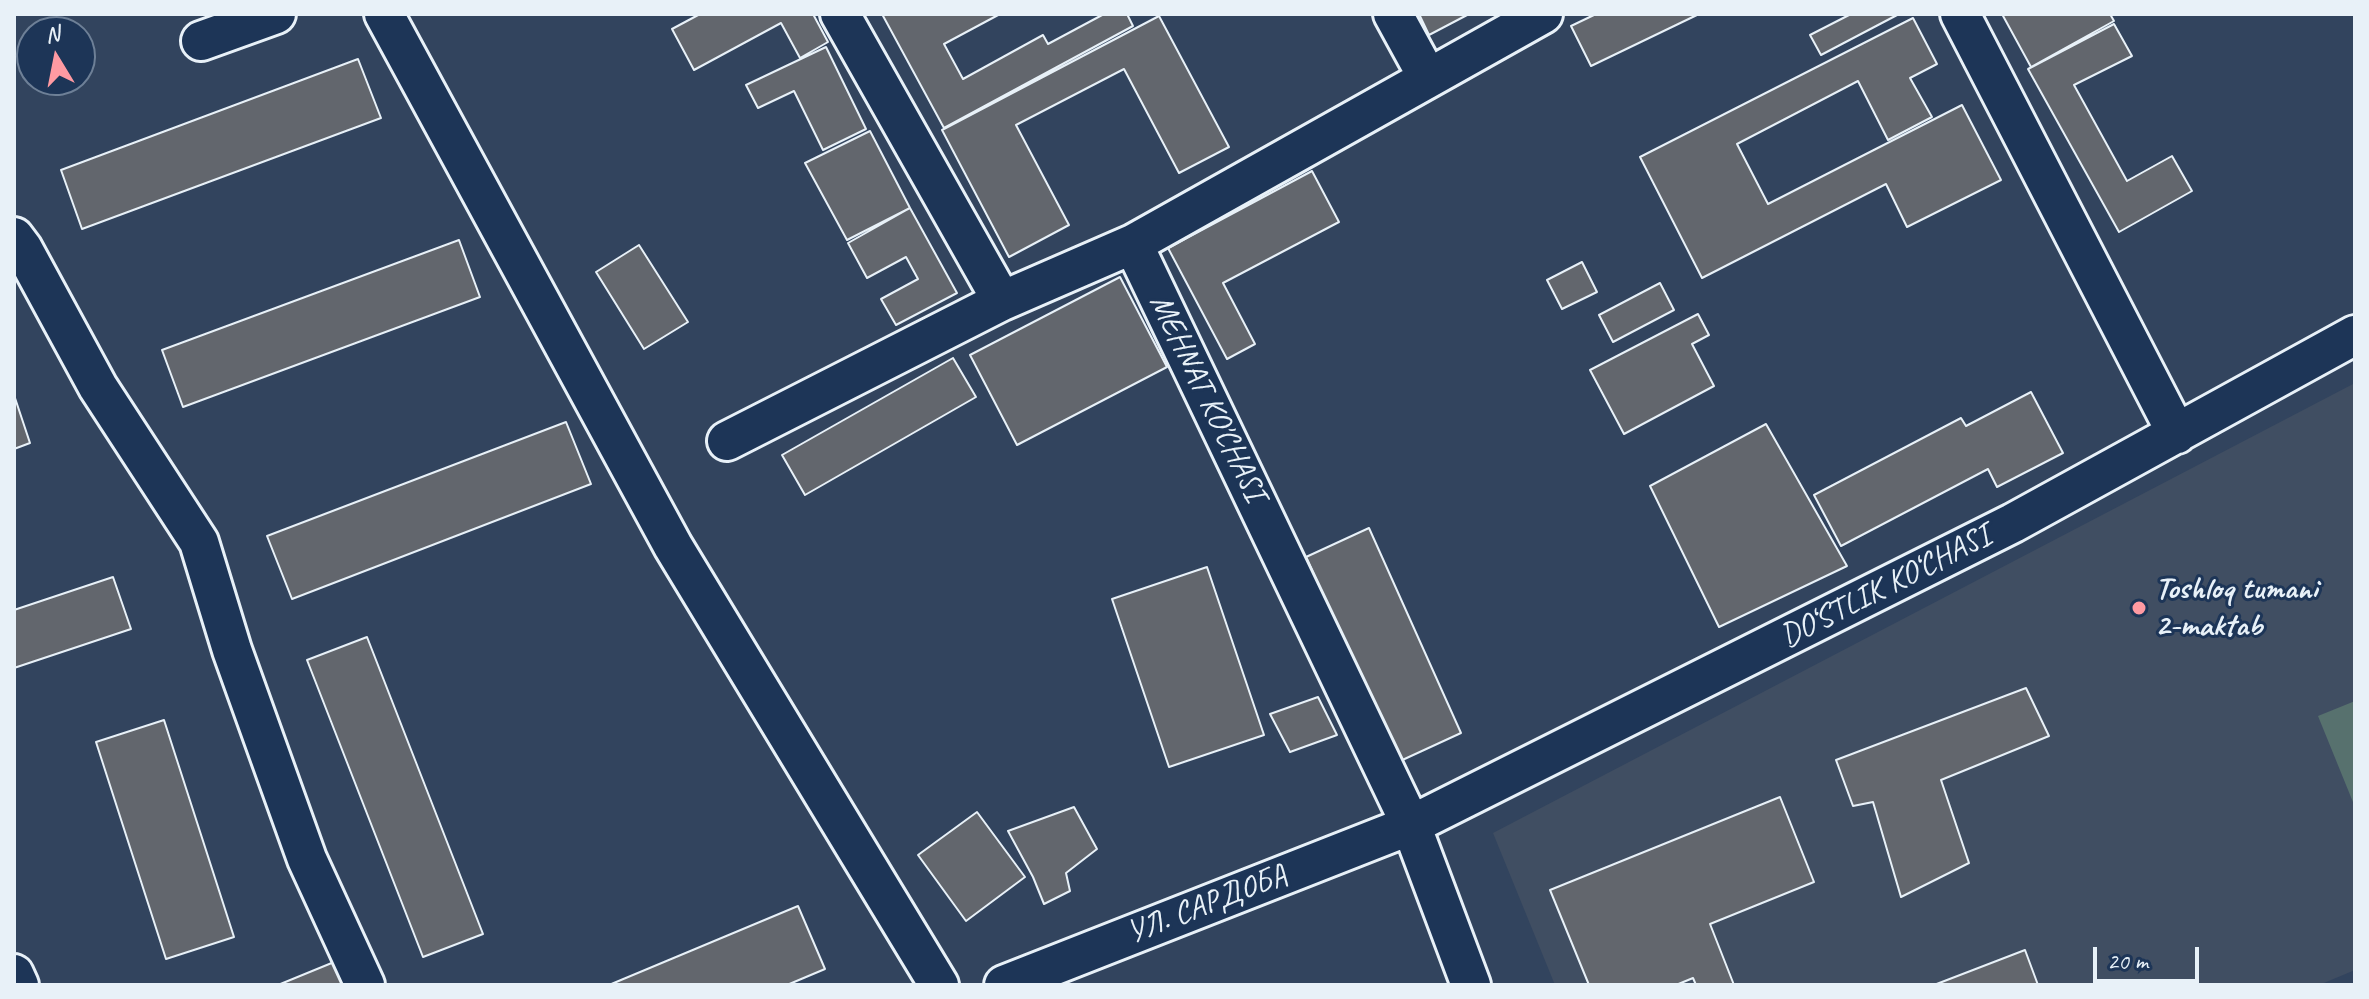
<!DOCTYPE html>
<html>
<head>
<meta charset="utf-8">
<style>
  body { margin:0 }
  #map { position:relative; width:2369px; height:999px; overflow:hidden; background:#32445e; font-family:Caveat,sans-serif }
  canvas { display:block }
  .frame { position:absolute; inset:0; border:16px solid #e8f1f8; pointer-events:none }
  .north { position:absolute; left:16px; top:16px; width:80px; height:80px; box-sizing:border-box; background:#1d3557; border:2px solid #6e8097; border-radius:50%; rotate:350deg; font-size:22px; font-weight:700; line-height:32px; text-align:center; color:#e8f1f8 }
  .north::after { content:''; display:block; margin:auto; width:28px; height:36px; background:#ff9aa2; clip-path:polygon(50% 0,100% 100%,50% 72%,0 100%) }
  .scale { position:absolute; left:2093px; top:947px; width:106px; height:36px; box-sizing:border-box; border:4px solid #e8f1f8; border-top:0; padding-left:10px; font-size:24px; line-height:28px; white-space:nowrap; color:#e8f1f8; -webkit-text-stroke:6px #1d3557; paint-order:stroke }
</style>
</head>
<body>
<div id="map">
<canvas width="2369" height="999"></canvas>
<div class="frame"></div>
<div class="north">N</div>
<div class="scale">20 m</div>
</div>
<script>
const context = document.querySelector('canvas').getContext('2d');
context.lineJoin = 'round';
function paint(path, color) { context.fillStyle = color; context.fill(path, 'evenodd'); }
const shape = rows => new Path2D(rows.map(r => 'M' + r).join(''));
function trace(path, color, width, dash) { context.strokeStyle = color; context.lineWidth = width; context.lineCap = dash ? 'butt' : 'round'; context.setLineDash(dash || []); context.stroke(path); }
function write(font, color, halo, rows, align = 'center') {
  context.font = font + ' Caveat,sans-serif'; context.lineWidth = 6; context.setLineDash([]); context.textBaseline = 'middle'; context.strokeStyle = halo; context.fillStyle = color; for (const [text, x, y, turn = 0] of rows) {
    context.save(); context.translate(x, y); context.rotate((+turn || 0) * Math.PI / 180); context.textAlign = isNaN(turn) ? turn : align; if (halo) context.strokeText(text, 0, 0); context.fillText(text, 0, 0); context.restore();
  }
}
paint(shape([
  [2355,383,2355,970,2319,985,1555,985,1493,833]
]), '#404e62');
paint(shape([
  [2355,701,2355,807,2318,716]
]), '#57716e');
const building = shape([
  [700,14,813,14,828,42,800,58,781,23,694,70,672,29,700,14],
  [882,14,1000,14,944,44,963,79,1043,35,1048,44,1104,14,1127,14,1133,26,944,128,882,14],
  [1419,14,1469,14,1429,35,1419,14],
  [1596,14,1699,14,1591,66,1571,26,1596,14],
  [1851,14,1899,14,1821,55,1810,35,1851,14],
  [2002,14,2110,14,2114,21,2031,67,2002,14],
  [1159,16,1229,147,1179,173,1124,69,1016,125,1069,225,1009,257,942,130,1159,16],
  [1913,18,1937,64,1910,78,1932,117,1888,140,1858,81,1737,144,1768,204,1962,105,2001,180,1907,227,1886,184,1702,278,1640,157,1913,18],
  [2114,24,2132,56,2074,85,2127,181,2172,156,2192,191,2119,232,2028,69,2114,24],
  [826,47,866,129,823,150,794,91,758,108,746,85,826,47],
  [358,59,381,118,82,229,61,170,358,59],
  [870,131,910,208,847,240,805,163,870,131],
  [1312,171,1339,222,1223,283,1255,344,1227,359,1168,248,1312,171],
  [910,208,957,293,896,325,881,299,918,279,906,257,867,278,848,243,910,208],
  [459,240,480,297,183,407,162,350,459,240],
  [639,245,688,322,644,349,596,272,639,245],
  [1582,262,1597,292,1562,309,1547,280,1582,262],
  [1120,277,1167,367,1017,445,970,355,1120,277],
  [1660,283,1674,310,1613,342,1599,315,1660,283],
  [1698,314,1709,335,1692,344,1714,386,1624,434,1590,370,1698,314],
  [953,358,976,397,805,495,782,455,953,358],
  [2031,392,2063,453,1997,487,1988,469,1841,546,1814,495,1961,418,1966,426,2031,392],
  [14,395,30,443,14,449,14,395],
  [566,422,591,484,292,599,267,536,566,422],
  [1766,424,1847,566,1719,627,1650,486,1766,424],
  [1369,528,1461,733,1398,762,1306,557,1369,528],
  [1207,567,1264,735,1169,767,1112,599,1207,567],
  [113,577,131,629,14,668,14,610,113,577],
  [367,637,483,934,423,957,307,660,367,637],
  [2026,688,2049,736,1941,780,1969,863,1901,897,1873,802,1853,806,1836,760,2026,688],
  [1318,697,1337,735,1290,752,1270,714,1318,697],
  [164,720,234,937,166,959,96,742,164,720],
  [1780,797,1814,882,1710,924,1734,985,1696,985,1693,978,1676,985,1589,985,1550,890,1780,797],
  [1074,807,1097,849,1066,873,1070,891,1044,904,1033,877,1008,831,1074,807],
  [977,812,1025,877,966,921,918,855,977,812],
  [798,906,825,969,787,985,609,985,798,906],
  [2025,950,2038,985,1934,985,2025,950],
  [339,960,349,985,278,985,339,960]
]);
paint(building, '#62666d');
trace(building, '#e8f1f8', 2);
const minor = shape([
  [384,14,673,546,939,985],
  [840,14,1002,301,1133,244,1411,825,1471,985],
  [1393,14,1428,78],
  [1960,14,2177,434],
  [201,41,276,14],
  [14,237,23,249,98,387,199,542,232,650,307,859,365,985],
  [1133,244,1543,14],
  [727,441,1002,301],
  [14,974,19,985],
  [1004,985,1411,825,2013,523,2355,335]
]);
trace(minor, '#e8f1f8', 44);
trace(minor, '#1d3557', 38);
for (const [x, y, r, color] of [
  [2139,608,8,"#ff9aa2"]
]) { const dot = new Path2D(); dot.arc(x, y, r, 0, 2 * Math.PI); context.fillStyle = color; context.fill(dot); trace(dot, '#1d3557', 3); }
write('32px', '#e8f1f8', '#1d3557', [
  ["MEHNAT KO'CHASI",1207,398,64],
  ["DO‘STLIK KO‘CHASI",1886,587,-27],
  ["УЛ. САРДОБА",1207,905,-21]
]);
write('bold 32px', '#e8f1f8', '#1d3557', [
  ["Toshloq tumani",2155,590],
  ["2-maktab",2155,627]
], 'left');
</script>
</body>
</html>
